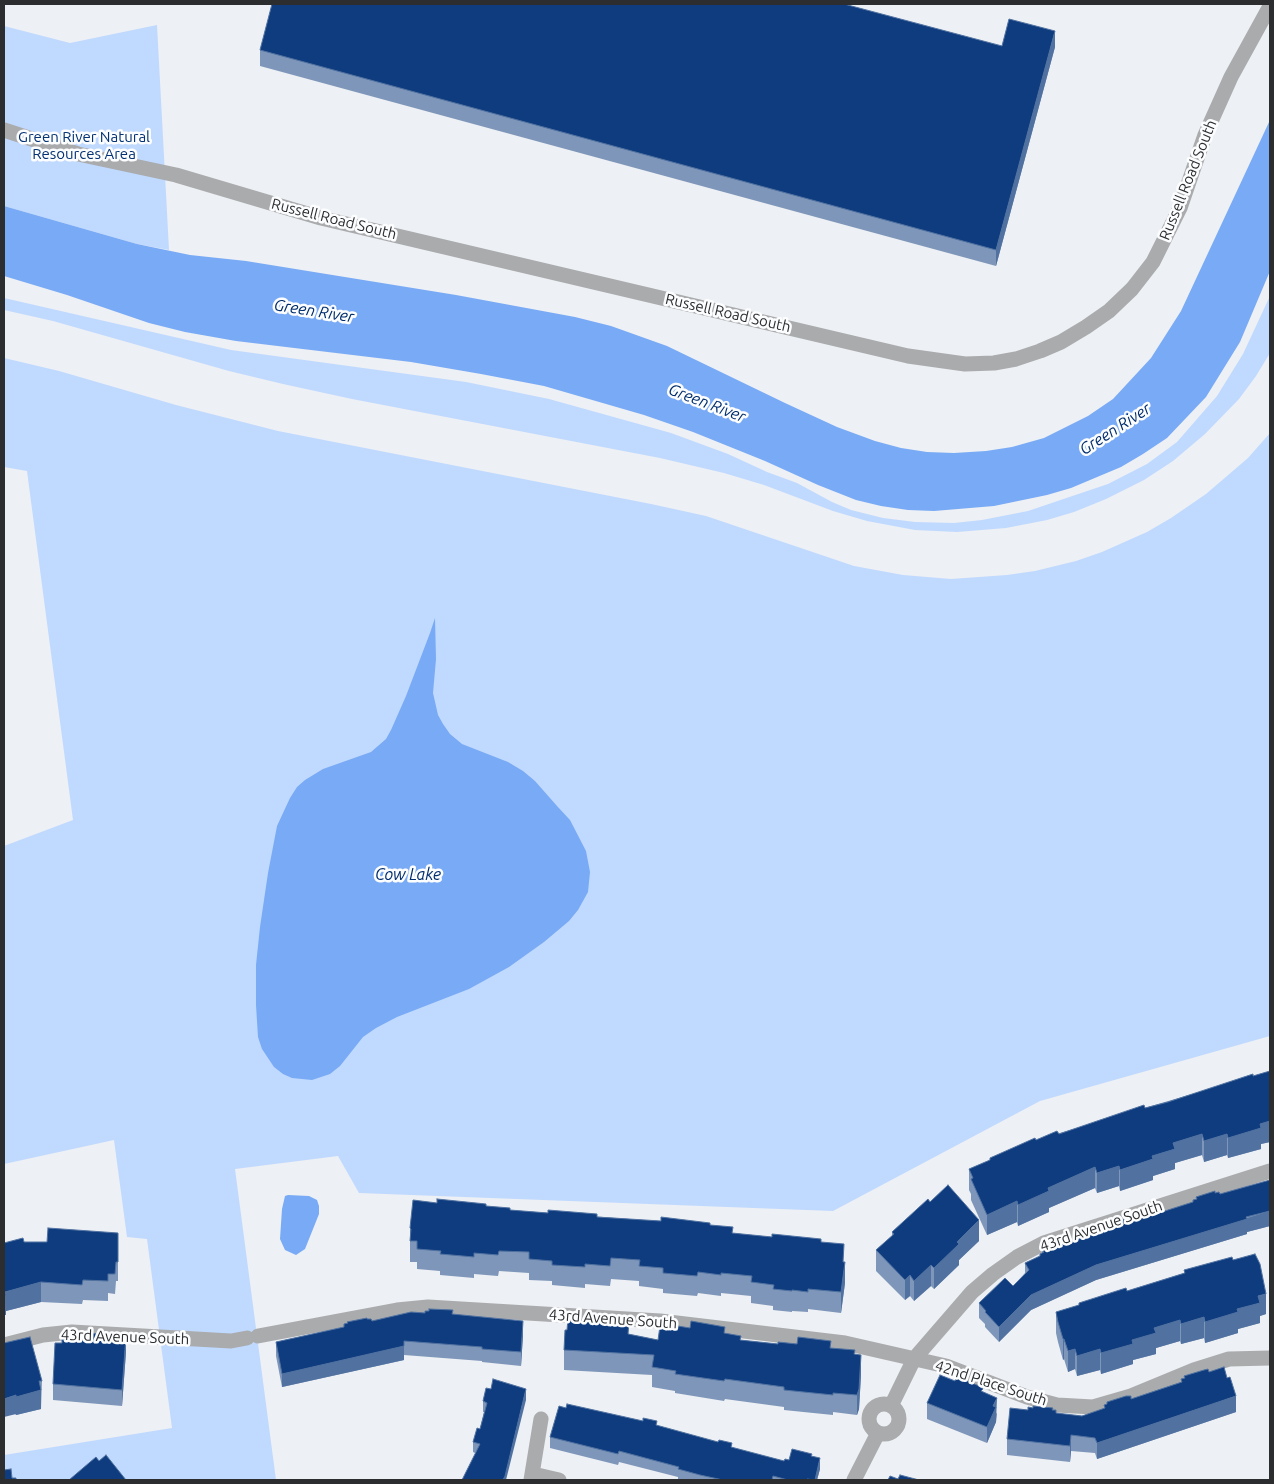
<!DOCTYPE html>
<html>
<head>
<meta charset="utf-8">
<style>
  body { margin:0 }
  #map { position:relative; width:1274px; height:1484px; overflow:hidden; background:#edf0f4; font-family:Ubuntu,sans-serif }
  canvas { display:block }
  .frame { position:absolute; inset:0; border:5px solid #2c2d2f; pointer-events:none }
</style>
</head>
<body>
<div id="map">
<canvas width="1274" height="1484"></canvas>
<div class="frame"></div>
</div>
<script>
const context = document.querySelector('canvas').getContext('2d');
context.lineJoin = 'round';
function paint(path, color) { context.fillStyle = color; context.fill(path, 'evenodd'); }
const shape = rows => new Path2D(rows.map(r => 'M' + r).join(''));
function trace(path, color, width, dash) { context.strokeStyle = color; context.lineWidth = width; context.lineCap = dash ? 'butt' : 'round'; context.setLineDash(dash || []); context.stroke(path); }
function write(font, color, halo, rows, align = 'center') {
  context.font = font + ' Ubuntu,sans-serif'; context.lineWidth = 5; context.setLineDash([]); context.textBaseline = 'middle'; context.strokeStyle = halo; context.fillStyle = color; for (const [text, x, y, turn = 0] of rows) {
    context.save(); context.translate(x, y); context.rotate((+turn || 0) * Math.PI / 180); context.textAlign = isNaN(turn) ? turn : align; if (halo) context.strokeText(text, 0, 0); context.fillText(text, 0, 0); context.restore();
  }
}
paint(shape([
  [157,25,169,250,137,244,4,206,4,26,70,43],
  [1270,296,1270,353,1256,376,1239,399,1205,434,1173,461,1144,480,1106,499,1074,512,1047,520,1006,528,957,532,915,530,867,521,833,511,764,485,724,473,660,458,352,399,283,384,229,371,53,321,4,310,4,298,231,350,466,382,549,399,671,433,728,454,767,472,797,483,832,502,851,510,883,518,915,522,954,523,982,520,1028,511,1108,484,1147,464,1177,442,1217,396,1243,354],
  [4,358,59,371,176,405,278,431,651,504,706,516,854,566,903,575,951,579,1007,575,1035,571,1076,561,1102,552,1147,532,1171,518,1206,494,1248,458,1270,433,1270,1036,1040,1101,833,1211,359,1193,338,1156,235,1169,276,1480,4,1480,4,1455,172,1428,147,1239,127,1237,114,1140,4,1164,4,846,73,820,27,471,4,467]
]), '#c0d9ff');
paint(shape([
  [1270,120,1270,271,1240,342,1206,397,1167,438,1143,454,1121,467,1071,488,1047,495,994,506,934,511,908,510,881,506,856,500,818,485,765,461,693,432,644,415,544,386,481,374,411,362,236,341,185,332,149,323,67,295,4,276,4,206,137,244,190,255,246,261,456,295,575,317,611,326,667,346,785,403,837,427,875,441,901,448,927,452,954,453,986,451,1012,447,1044,438,1088,416,1113,399,1151,358,1181,311],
  [435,618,436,659,433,693,438,715,443,724,450,734,462,744,508,762,523,771,535,781,557,806,570,820,586,851,590,872,588,892,578,910,569,921,544,942,509,967,469,989,397,1017,376,1028,363,1037,340,1066,330,1074,312,1080,292,1078,283,1074,274,1067,262,1049,258,1037,256,1005,256,965,260,927,268,873,277,826,290,798,297,787,305,780,323,769,371,752,386,739,391,730,406,696,430,633],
  [288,1195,309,1196,317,1200,319,1206,319,1214,305,1249,296,1255,285,1250,280,1239,282,1209,285,1196]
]), '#79aaf5');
trace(shape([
  [4,130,78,154,176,175,321,218,908,356,965,364,994,363,1016,359,1040,351,1061,342,1086,327,1109,311,1132,289,1153,262,1180,208,1205,135,1231,77,1270,6],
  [258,1336,397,1310,428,1307,660,1321,845,1343,946,1366,1027,1397,1057,1405,1093,1407,1131,1396,1194,1370,1229,1359,1270,1358],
  [4,1345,43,1335,72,1332,231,1341,247,1338],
  '869 1419a15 15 0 1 1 30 0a15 15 0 1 1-30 0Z',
  [891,1406,914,1359,972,1292,993,1274,1017,1257,1044,1243,1270,1171],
  [533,1474,559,1480],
  [531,1480,541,1419],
  [854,1480,878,1433]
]), '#aaabad', 15);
paint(shape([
  [1002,46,1055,47,996,266,260,66,260,50],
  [1270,1071,1270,1142,1261,1144,1261,1149,1228,1158,1227,1155,1204,1162,1202,1155,1175,1163,1175,1169,1153,1176,1153,1180,1120,1191,1119,1186,1097,1193,1095,1188,1049,1208,1049,1212,1018,1226,1017,1222,987,1235,971,1200,971,1194,969,1190,969,1169,990,1160,990,1158,1036,1140],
  [1270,1176,1270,1226,1247,1232,1247,1234,1096,1280,1031,1310,999,1342,985,1327,985,1324,979,1318,979,1303,1013,1286,1025,1273,1025,1263,1040,1256,1040,1254,1042,1253,1042,1250,1061,1244,1066,1245,1116,1226,1116,1224,1119,1223,1119,1221,1139,1217,1143,1218,1193,1202,1196,1199,1196,1197,1215,1193,1220,1194,1270,1180],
  [930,1202,979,1241,959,1260,959,1265,934,1289,931,1286,914,1301,910,1296,905,1300,876,1271,876,1250,892,1236,892,1232],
  [437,1203,486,1206,510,1210,710,1225,733,1233,821,1242,844,1262,845,1283,841,1313,808,1309,808,1312,792,1311,792,1312,773,1310,773,1306,751,1303,751,1296,721,1293,721,1296,698,1293,697,1296,663,1293,663,1289,639,1286,639,1281,611,1279,610,1286,585,1284,585,1288,552,1285,552,1281,529,1280,529,1273,499,1271,498,1276,474,1274,474,1278,440,1275,440,1271,417,1269,417,1262,410,1262,410,1228],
  [118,1233,118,1281,116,1281,115,1294,108,1293,108,1301,83,1300,82,1304,41,1302,6,1311,6,1315,4,1315,24,1242,47,1242],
  [1233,1260,1266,1314,1260,1316,1260,1323,1238,1329,1238,1333,1205,1343,1204,1338,1181,1344,1180,1341,1156,1348,1156,1354,1133,1360,1133,1364,1101,1374,1100,1370,1077,1376,1075,1369,1068,1372,1064,1359,1063,1360,1058,1342,1056,1333,1056,1312,1079,1305,1079,1303,1127,1291,1184,1273,1184,1270],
  [452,1314,523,1335,521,1366,482,1362,482,1361,404,1355,404,1360,282,1387,276,1356,276,1342,344,1327,344,1324,347,1324,347,1322,367,1319,372,1321],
  [608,1318,629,1334,658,1340,672,1328,725,1333,741,1340,778,1344,831,1348,855,1354,861,1375,859,1409,857,1415,833,1412,833,1415,784,1410,784,1407,725,1399,724,1401,675,1393,675,1391,652,1387,652,1375,564,1370,564,1350,567,1330,585,1320],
  [4,1343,42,1381,41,1409,16,1415],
  [126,1352,122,1406,53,1400,53,1384],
  [1209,1372,1236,1412,1097,1459,1095,1453,1071,1451,1070,1462,1007,1455,1007,1439,1028,1410,1053,1410,1056,1413,1082,1416,1104,1409,1104,1405,1107,1404,1107,1402,1131,1399,1181,1382,1181,1379,1184,1378,1184,1376],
  [955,1381,983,1392,997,1414,996,1422,987,1443,927,1419,927,1403],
  [526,1400,475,1453,473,1452,473,1442,480,1429,484,1412,483,1412,483,1401],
  [657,1426,732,1448,784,1461,812,1456,820,1469,817,1480,681,1480,678,1479,678,1477,619,1462,618,1465,550,1448,550,1437]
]), '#7e96b9');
paint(shape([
  [1055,31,1055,47,996,266,996,250],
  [1270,1121,1270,1142,1261,1144,1261,1149,1228,1158,1228,1138,1260,1124],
  [1202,1134,1202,1155,1175,1163,1175,1169,1153,1176,1153,1180,1120,1191,1120,1170,1152,1156,1173,1143],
  [1227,1134,1227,1155,1204,1162,1204,1141],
  [1119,1166,1119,1186,1097,1193,1097,1173],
  [1095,1167,1095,1188,1049,1208,1049,1212,1018,1226,1018,1205,1048,1188],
  [1017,1201,1017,1222,987,1235,987,1215],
  [1270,1211,1270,1226,1247,1232,1247,1234,1096,1280,1031,1310,999,1342,999,1327,1031,1295,1096,1265],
  [979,1220,979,1241,959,1260,959,1265,934,1289,934,1268,957,1242],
  [845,1262,845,1283,841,1313,841,1292],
  [931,1265,931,1286,914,1301,914,1281],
  [910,1275,910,1296,905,1300,905,1280],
  [41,1282,41,1302,6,1311,6,1315,4,1315,4,1296,5,1292],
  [1266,1294,1266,1314,1260,1316,1260,1323,1238,1329,1238,1333,1205,1343,1205,1322,1237,1309,1258,1296],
  [1204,1317,1204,1338,1181,1344,1181,1324],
  [1180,1320,1180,1341,1156,1348,1156,1354,1133,1360,1133,1364,1101,1374,1101,1353,1132,1340,1154,1328],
  [523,1321,523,1335,521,1366,521,1352],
  [126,1336,126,1352,122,1406,122,1390],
  [1063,1339,1064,1339,1064,1359,1063,1360],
  [404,1341,404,1360,282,1387,282,1374],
  [1075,1349,1075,1369,1068,1372,1068,1351],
  [1100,1349,1100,1370,1077,1376,1077,1356],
  [861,1355,861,1375,859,1409,857,1415,857,1395],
  [526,1389,526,1400,506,1480,503,1480],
  [41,1390,41,1409,16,1415,16,1397],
  [16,1395,16,1414,4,1417,4,1399],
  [1236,1396,1236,1412,1097,1459,1097,1443],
  [997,1398,996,1422,987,1443,987,1427,993,1406],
  [1071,1435,1071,1451,1070,1462,1070,1446],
  [820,1458,820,1469,817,1480,815,1480]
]), '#5172a1');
const building = shape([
  [272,4,844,4,1002,46,1009,19,1055,31,996,250,260,50,272,4],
  [1270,1071,1270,1121,1260,1124,1261,1128,1228,1138,1227,1134,1204,1141,1202,1134,1173,1143,1175,1149,1152,1156,1153,1159,1120,1170,1119,1166,1097,1173,1095,1167,1048,1188,1049,1191,1018,1205,1017,1201,987,1215,971,1179,973,1178,969,1169,990,1160,990,1158,1035,1138,1036,1140,1057,1131,1059,1134,1144,1105,1145,1108,1168,1102,1253,1074,1253,1076,1270,1071],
  [1270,1180,1270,1211,1246,1217,1247,1219,1096,1265,1031,1295,999,1327,985,1312,986,1311,979,1303,1005,1278,1013,1286,1029,1270,1025,1263,1040,1256,1040,1254,1044,1252,1042,1250,1060,1242,1061,1244,1065,1242,1066,1245,1085,1236,1117,1226,1116,1224,1120,1223,1119,1221,1138,1215,1139,1217,1142,1216,1143,1218,1193,1202,1193,1200,1197,1199,1196,1197,1215,1191,1215,1193,1219,1192,1220,1194,1270,1180],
  [948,1185,979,1220,957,1242,959,1244,934,1268,931,1265,914,1281,910,1275,905,1280,876,1250,894,1234,892,1232,928,1199,930,1202,948,1185],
  [437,1199,486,1204,486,1206,510,1208,510,1210,548,1213,548,1210,597,1214,597,1217,661,1221,661,1217,710,1223,710,1225,733,1227,732,1233,772,1237,772,1234,821,1239,821,1242,844,1244,843,1262,845,1262,841,1292,808,1289,808,1292,792,1290,792,1291,773,1289,774,1285,751,1282,752,1276,721,1273,721,1275,698,1272,697,1276,663,1273,663,1268,639,1266,640,1260,611,1258,610,1266,585,1264,585,1267,552,1265,552,1261,529,1259,529,1252,499,1251,498,1255,474,1253,474,1257,440,1254,441,1251,417,1249,417,1241,410,1241,411,1229,410,1228,413,1200,437,1203,437,1199],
  [48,1228,118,1233,118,1262,116,1262,115,1274,108,1274,108,1281,83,1280,82,1285,41,1282,5,1292,6,1295,4,1296,4,1243,23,1238,24,1242,47,1242,48,1228],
  [1255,1254,1260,1264,1266,1294,1258,1296,1260,1303,1237,1309,1238,1312,1205,1322,1204,1317,1181,1324,1180,1320,1154,1328,1156,1333,1132,1340,1133,1344,1101,1353,1100,1349,1077,1356,1075,1349,1068,1351,1064,1339,1063,1339,1058,1322,1056,1312,1079,1305,1079,1303,1126,1288,1127,1291,1185,1273,1184,1270,1232,1257,1233,1260,1255,1254],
  [429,1309,453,1310,452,1314,523,1321,521,1352,482,1349,482,1347,404,1341,404,1346,282,1374,276,1342,344,1327,344,1324,348,1323,347,1322,367,1318,367,1319,371,1319,372,1321,411,1312,425,1313,425,1311,429,1311,429,1309],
  [589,1316,608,1317,608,1318,612,1319,612,1321,629,1322,628,1334,658,1340,660,1326,672,1328,672,1325,690,1328,691,1321,725,1327,724,1333,741,1336,740,1340,778,1344,778,1342,797,1344,798,1337,831,1341,830,1348,855,1350,854,1354,861,1355,859,1389,857,1395,833,1393,833,1395,784,1390,784,1387,725,1379,724,1381,675,1374,676,1371,652,1367,654,1355,564,1350,565,1330,567,1330,568,1319,585,1320,585,1317,589,1317,589,1316],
  [88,1333,126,1336,122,1390,53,1384,55,1343,62,1343,62,1336,87,1340,88,1333],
  [30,1337,42,1381,39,1381,41,1390,16,1397,16,1395,4,1399,4,1343,30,1337],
  [1224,1367,1227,1378,1230,1377,1236,1396,1097,1443,1095,1438,1071,1435,1070,1446,1007,1439,1010,1408,1028,1410,1028,1407,1033,1408,1033,1406,1053,1408,1052,1410,1056,1410,1056,1413,1082,1416,1105,1408,1104,1405,1107,1404,1107,1402,1126,1396,1131,1396,1131,1399,1182,1382,1181,1379,1185,1378,1184,1376,1204,1370,1208,1369,1209,1372,1224,1367],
  [940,1375,955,1381,956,1378,960,1379,961,1378,979,1386,983,1389,981,1391,997,1398,993,1406,996,1407,987,1427,927,1403,940,1375],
  [493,1379,526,1389,505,1476,503,1480,462,1480,480,1444,473,1442,477,1428,480,1429,487,1403,483,1401,486,1388,491,1389,493,1379],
  [567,1404,643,1421,643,1418,657,1421,656,1425,718,1442,719,1440,732,1443,731,1447,784,1461,785,1459,789,1460,792,1449,812,1454,811,1456,820,1458,815,1480,807,1479,807,1480,788,1480,773,1476,772,1480,723,1480,700,1475,678,1469,679,1467,619,1451,618,1454,550,1437,559,1406,566,1408,567,1404],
  [106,1455,126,1480,69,1480,96,1457,99,1461,106,1455],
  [11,1469,12,1478,16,1478,16,1480,4,1480,4,1470,11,1469],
  [900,1475,919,1480,888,1480,890,1476,898,1479,900,1475]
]);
paint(building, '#0e3c7e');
trace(building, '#5172a1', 1);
write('15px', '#043273', '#fcfdfe', [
  ["Green River Natural",84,137],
  ["Resources Area",84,154]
]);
write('15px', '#2c2d2f', '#fcfdfe', [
  ["Russell Road South",1188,180,-68],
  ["Russell Road South",334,219,14],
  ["Russell Road South",728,313,13],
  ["43rd Avenue South",1101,1226,-19],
  ["43rd Avenue South",613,1319,4],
  ["43rd Avenue South",125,1337,2],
  ["42nd Place South",991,1383,18]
]);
write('italic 16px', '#002d6d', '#fcfdfe', [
  ["Green River",314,311,9],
  ["Green River",707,403,21],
  ["Green River",1115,429,-33],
  ["Cow Lake",408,875]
]);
</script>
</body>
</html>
